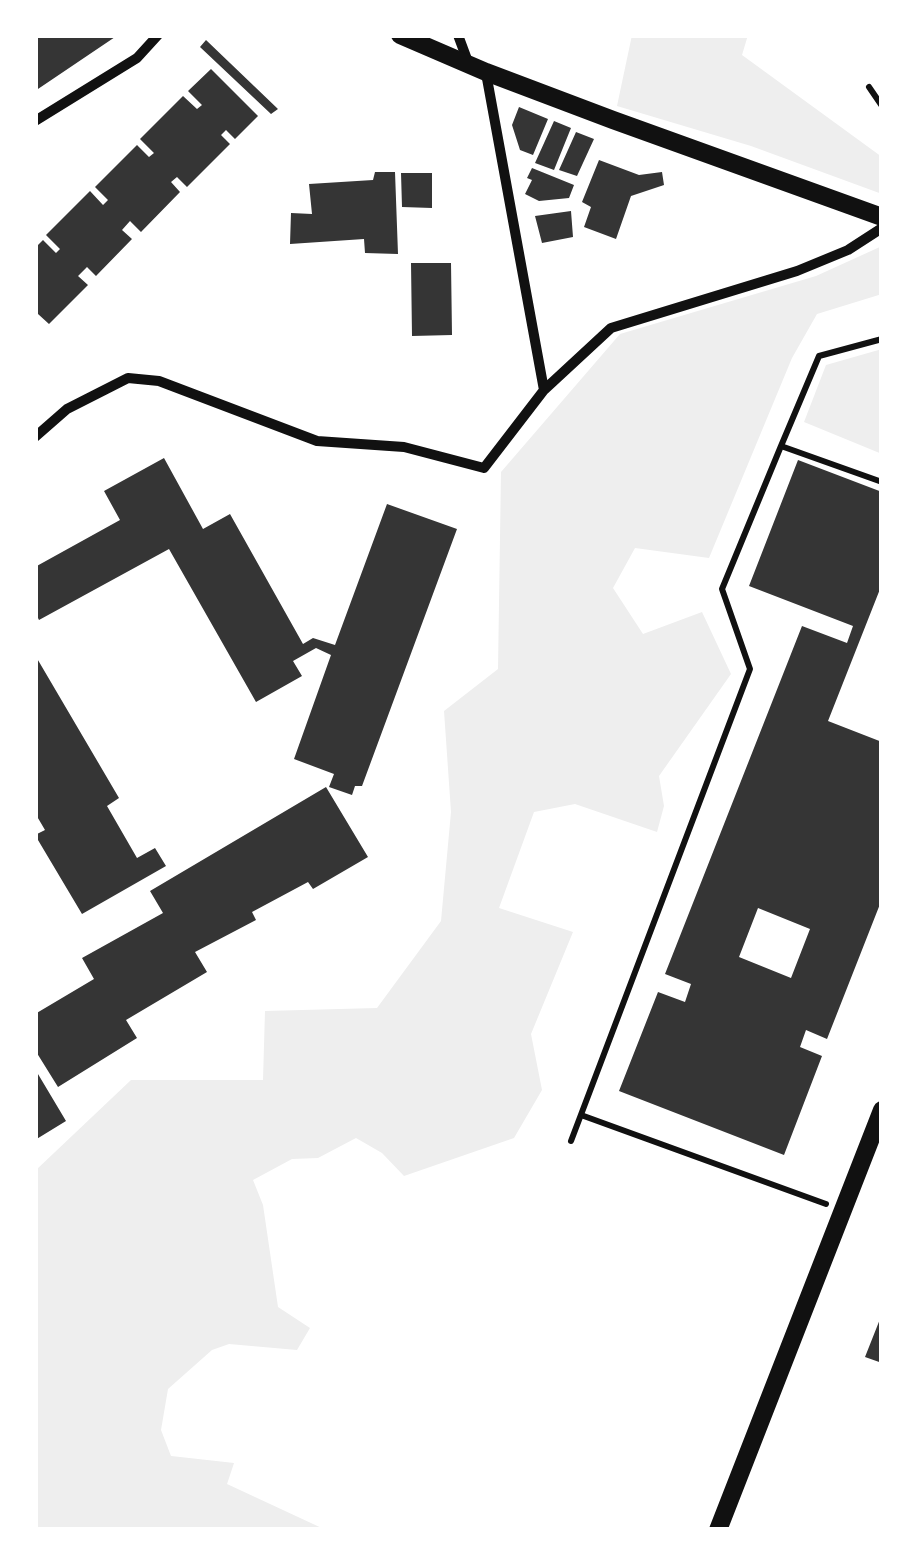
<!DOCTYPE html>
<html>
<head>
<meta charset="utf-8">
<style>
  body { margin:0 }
  #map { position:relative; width:917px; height:1565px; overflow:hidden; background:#fff; font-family:"Varela Round",sans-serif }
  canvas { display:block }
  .frame { position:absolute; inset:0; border:38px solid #fff; pointer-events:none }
</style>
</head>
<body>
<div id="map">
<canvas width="917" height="1565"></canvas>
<div class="frame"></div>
</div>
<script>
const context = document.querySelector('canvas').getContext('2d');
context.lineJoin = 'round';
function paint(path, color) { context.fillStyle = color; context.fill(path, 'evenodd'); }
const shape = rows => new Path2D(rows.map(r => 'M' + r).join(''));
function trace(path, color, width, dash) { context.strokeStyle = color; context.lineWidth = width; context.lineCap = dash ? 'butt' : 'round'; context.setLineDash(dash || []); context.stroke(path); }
paint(shape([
  [632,35,748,35,742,55,882,157,882,194,751,146,617,106],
  [882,246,882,294,817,314,792,358,709,558,635,548,613,588,643,634,702,612,731,674,659,776,664,806,657,832,575,804,534,812,499,908,573,932,531,1034,542,1090,514,1138,404,1176,382,1153,356,1138,318,1158,292,1159,253,1180,263,1205,278,1307,310,1328,297,1350,229,1344,212,1350,168,1389,161,1430,171,1456,234,1463,227,1484,326,1530,35,1530,36,1170,131,1080,263,1080,265,1011,377,1008,441,921,451,812,444,711,498,669,501,472,620,334,816,276],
  [882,349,882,454,804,422,826,365]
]), '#eee');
paint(shape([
  [35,35,118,35,35,91],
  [206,40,278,109,271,114,200,47],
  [211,69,258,116,235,139,226,130,221,135,230,144,187,187,177,177,171,182,180,192,141,232,130,221,122,230,132,239,96,276,87,267,78,276,88,285,49,324,38,314,35,317,35,248,43,240,56,253,60,249,46,235,90,191,103,205,108,200,95,187,137,145,149,157,154,153,140,139,183,96,197,109,202,105,188,91],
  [519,107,548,119,533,155,520,150,512,125],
  [554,121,571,128,554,170,535,163],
  [576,132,594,139,577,176,559,170],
  [599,160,639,175,662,172,664,185,631,196,616,239,584,227,591,207,582,202],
  [532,168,574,185,569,198,539,201,525,194,532,180,527,178],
  [375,172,395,172,398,254,365,253,364,239,290,244,291,213,312,214,309,184,373,180],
  [401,173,432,173,432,208,402,207],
  [571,211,573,237,542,243,535,216],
  [411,263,451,263,452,335,412,336],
  [164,458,203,529,230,514,303,644,313,638,335,645,387,504,457,529,362,786,355,786,352,795,329,787,334,774,294,759,331,655,316,648,293,661,302,676,256,702,169,549,39,620,35,612,35,567,120,520,104,491],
  [798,460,882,492,882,584,828,721,882,742,882,899,827,1039,806,1030,800,1047,822,1056,784,1155,619,1091,658,992,685,1002,691,984,665,974,802,626,847,643,853,626,749,586],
  [758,908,810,929,791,978,739,957],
  [35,655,119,798,107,806,137,858,155,848,166,866,82,914,35,835,45,830,35,813],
  [326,787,368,857,313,889,308,882,252,912,256,920,195,952,207,972,126,1020,137,1038,58,1087,35,1050,35,1014,94,979,82,958,163,913,150,891],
  [35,1069,66,1121,35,1140],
  [882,1314,882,1363,865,1357]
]), '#353535');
trace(shape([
  [869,87,882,106],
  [882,339,819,356,781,446,882,482],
  [581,1115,826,1204],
  [571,1141,750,669,722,589,781,446]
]), '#111', 6);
trace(shape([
  [458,35,468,62],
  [35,121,137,58,158,35],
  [544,390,611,328,797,271,848,250,882,228],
  [35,437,67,409,128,378,159,381,317,441,404,447,484,468,544,390,486,73]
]), '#111', 10);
trace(shape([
  [400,35,486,72,613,120,882,217],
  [718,1530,882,1110]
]), '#111', 18);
</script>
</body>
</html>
